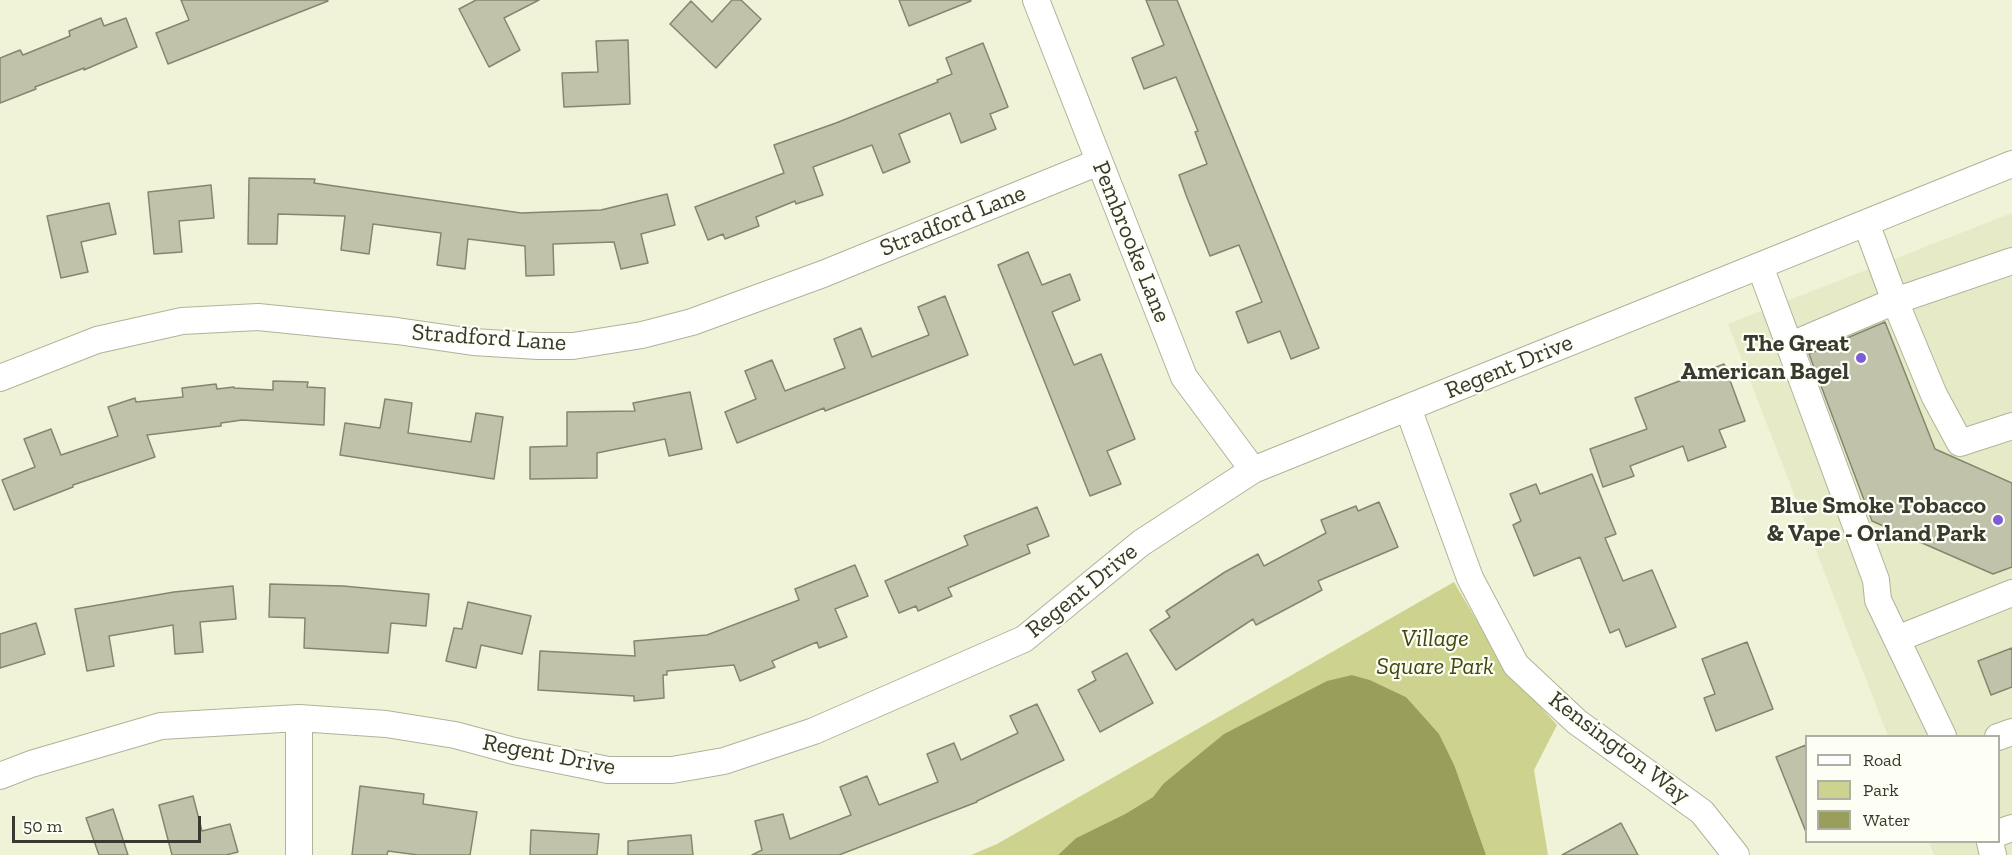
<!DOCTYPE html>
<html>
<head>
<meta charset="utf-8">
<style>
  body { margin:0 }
  #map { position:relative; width:2012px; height:855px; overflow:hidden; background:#f0f3d8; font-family:"Zilla Slab",serif }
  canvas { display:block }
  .legend { position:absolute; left:1805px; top:735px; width:195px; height:108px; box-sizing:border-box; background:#fdfff4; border:2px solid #aeb0a5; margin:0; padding:8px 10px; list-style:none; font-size:18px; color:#383a2f }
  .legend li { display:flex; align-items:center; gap:12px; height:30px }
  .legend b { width:30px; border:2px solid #aeb0a5 }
  .scale { position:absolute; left:12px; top:816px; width:189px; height:27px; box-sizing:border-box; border:3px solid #383a2f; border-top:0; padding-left:8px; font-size:18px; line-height:21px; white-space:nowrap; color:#383a2f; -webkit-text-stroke:4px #fdfff4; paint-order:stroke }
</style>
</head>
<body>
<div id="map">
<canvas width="2012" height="855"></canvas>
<ul class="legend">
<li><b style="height:8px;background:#fff"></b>Road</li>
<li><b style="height:16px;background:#cdd38e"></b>Park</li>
<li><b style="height:16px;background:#999f5b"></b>Water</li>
</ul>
<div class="scale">50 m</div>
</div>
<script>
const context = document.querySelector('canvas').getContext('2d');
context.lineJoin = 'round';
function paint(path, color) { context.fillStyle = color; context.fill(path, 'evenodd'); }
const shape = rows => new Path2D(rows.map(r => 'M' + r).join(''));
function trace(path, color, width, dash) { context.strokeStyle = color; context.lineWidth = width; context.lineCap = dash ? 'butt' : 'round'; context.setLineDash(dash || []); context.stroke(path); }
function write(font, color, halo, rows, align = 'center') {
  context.font = font + ' "Zilla Slab",serif'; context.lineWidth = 4.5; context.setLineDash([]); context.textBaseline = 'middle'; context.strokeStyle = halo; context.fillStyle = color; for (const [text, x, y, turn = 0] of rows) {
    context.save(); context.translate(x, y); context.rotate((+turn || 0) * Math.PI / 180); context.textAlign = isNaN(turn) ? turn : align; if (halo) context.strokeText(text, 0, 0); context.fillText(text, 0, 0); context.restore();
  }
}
paint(shape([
  [2012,213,2012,855,1934,855,1929,842,1998,842,1998,736,1888,736,1728,324]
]), '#e6eac7');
paint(shape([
  [1454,582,1491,645,1526,691,1557,725,1534,770,1548,855,1486,855,1455,767,1406,697,1370,680,1352,675,1163,784,1153,797,1125,814,1076,838,1058,855,971,855,997,844]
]), '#cdd38e');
paint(shape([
  [1352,675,1370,680,1406,697,1439,734,1455,767,1486,855,1058,855,1076,838,1125,814,1153,797,1163,784,1224,734,1327,681]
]), '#999f5b');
const building = shape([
  [181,0,327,0,328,1,168,64,156,33,189,20,181,0],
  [476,0,539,0,504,18,520,50,489,67,459,9,476,0],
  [732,0,741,0,761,19,716,68,670,24,691,1,712,22,732,0],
  [899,0,970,0,971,1,909,26,899,0],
  [1146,0,1177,0,1319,348,1291,359,1280,331,1248,343,1236,312,1262,302,1239,245,1210,256,1186,195,1179,175,1207,164,1195,132,1198,131,1176,77,1144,89,1132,58,1164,45,1146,0],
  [101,18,104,26,126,18,137,47,84,70,84,68,35,87,36,89,0,103,0,58,20,50,23,55,70,36,69,31,101,18],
  [628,40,630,104,564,107,562,73,598,72,596,41,628,40],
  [983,43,1008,107,990,114,996,129,961,143,950,113,899,134,910,162,883,173,872,145,813,167,823,195,796,204,795,201,756,217,759,226,725,239,723,234,708,240,695,207,784,173,774,145,836,123,938,82,937,80,952,74,946,58,983,43],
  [249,178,315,179,314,183,521,213,601,210,667,194,675,225,641,234,648,263,621,269,614,242,553,244,554,275,526,276,525,246,468,239,465,269,437,265,441,233,373,224,369,254,341,250,345,216,278,214,277,244,248,244,249,178],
  [211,185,214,218,179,221,182,252,154,254,148,192,211,185],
  [109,203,116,234,81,242,88,272,61,278,47,216,109,203],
  [1028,252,1042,285,1070,274,1080,300,1052,312,1074,365,1101,354,1135,439,1107,451,1121,484,1090,496,998,265,1028,252],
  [945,296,968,355,825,411,824,408,737,443,725,412,756,399,745,371,772,360,785,391,845,368,834,339,861,328,872,357,929,335,918,307,945,296],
  [1885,322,1935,449,2012,483,2012,567,1993,574,1872,521,1809,354,1885,322],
  [1724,364,1745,421,1719,430,1726,447,1688,461,1683,446,1630,466,1634,476,1603,487,1590,449,1647,429,1635,398,1724,364],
  [273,381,308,382,307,387,325,388,324,425,242,420,221,423,221,426,147,435,155,457,73,485,73,487,14,510,2,480,35,467,24,439,51,429,61,455,118,436,108,407,135,398,136,402,183,397,182,388,216,384,217,389,234,387,234,388,273,390,273,381],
  [690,392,702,449,669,456,665,439,597,453,597,478,530,479,530,447,567,446,567,412,635,411,633,403,690,392],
  [385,399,412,403,408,433,471,442,476,413,503,417,494,479,340,455,345,423,380,428,385,399],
  [1592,474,1616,534,1605,538,1623,581,1652,570,1676,627,1626,647,1619,629,1610,633,1580,557,1534,576,1513,525,1521,521,1510,494,1536,484,1540,494,1592,474],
  [1379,502,1398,547,1318,581,1322,590,1256,625,1253,619,1176,670,1150,630,1170,617,1166,611,1225,572,1258,554,1264,566,1326,533,1321,520,1356,506,1358,511,1379,502],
  [1037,507,1049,536,1027,545,1030,553,948,588,952,596,918,611,916,606,899,613,885,581,968,545,964,536,1037,507],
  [855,565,868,596,835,609,847,637,819,648,817,642,772,661,775,667,740,681,734,665,667,671,667,675,663,675,664,698,634,701,634,696,538,690,540,651,635,656,634,641,707,635,799,600,795,589,855,565],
  [270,584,343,586,429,594,426,626,391,623,388,653,304,648,305,618,269,617,270,584],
  [233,586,236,619,200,622,203,652,175,654,173,625,109,636,114,666,87,671,75,609,174,592,233,586],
  [468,602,531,616,522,654,481,645,476,668,446,661,454,628,462,629,468,602],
  [36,623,45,654,0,668,0,634,36,623],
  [1747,642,1773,709,1716,731,1704,698,1715,694,1702,659,1747,642],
  [2012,648,2012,687,1991,695,1978,661,2012,648],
  [1127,653,1153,703,1100,732,1078,690,1096,680,1092,672,1127,653],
  [1037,704,1064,760,977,801,977,802,839,855,752,855,762,850,755,821,783,814,790,839,851,815,840,787,867,776,879,805,938,782,927,754,954,743,961,760,1018,733,1010,716,1037,704],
  [1806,745,1806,832,1776,757,1806,745],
  [360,786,424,794,423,804,477,812,470,855,418,855,388,851,387,855,352,855,360,786],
  [193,796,202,831,230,824,238,852,226,855,172,855,159,805,193,796],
  [113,809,128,855,99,855,86,818,113,809],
  [1621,823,1638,855,1562,855,1621,823],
  [531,830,599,834,597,855,530,855,531,830],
  [691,835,693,855,628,855,628,841,691,835]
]);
paint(building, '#c0c3a9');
trace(building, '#84876e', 1.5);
const minor = shape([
  [1036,0,1184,377,1253,470],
  [2012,261,1895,301,1934,395,1960,443,2012,426],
  [1760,266,1876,580,1878,600,1943,736],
  [1789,346,1895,301,1866,223],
  [0,378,97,340,182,321,258,317,397,331,473,342,538,346,573,346,642,335,692,322,823,274,1099,162],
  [1408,408,1470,578,1516,665,1577,722,1702,812,1736,855],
  [1897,639,2012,593],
  [299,718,299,855],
  [1998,737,2012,732],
  [0,776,31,764,161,726,299,718,386,724,455,735,514,751,608,770,672,770,724,761,814,731,1024,639,1141,543,1253,470,2012,164],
  [1998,833,2012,828],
  [1990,842,1993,855]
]);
trace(minor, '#b0b399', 28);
trace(minor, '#fff', 26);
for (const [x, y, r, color] of [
  [1861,358,6,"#7e5cd6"],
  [1998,520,6,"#7e5cd6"]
]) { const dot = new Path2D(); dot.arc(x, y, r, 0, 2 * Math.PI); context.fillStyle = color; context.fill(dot); trace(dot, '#fdfff4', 2); }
write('24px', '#383a2f', '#fdfff4', [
  ["Stradford Lane",953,221,-22],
  ["Pembrooke Lane",1131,242,68],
  ["Stradford Lane",489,338,4],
  ["Regent Drive",1509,367,-22],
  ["Regent Drive",1082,591,-39],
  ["Kensington Way",1619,748,37],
  ["Regent Drive",549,755,11]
]);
write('bold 24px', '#383a2f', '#fdfff4', [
  ["The Great",1849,344],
  ["American Bagel",1849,372],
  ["Blue Smoke Tobacco",1986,506],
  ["& Vape - Orland Park",1986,534]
], 'right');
write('italic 24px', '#434611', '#fdfff4', [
  ["Village",1435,639],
  ["Square Park",1435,667]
]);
</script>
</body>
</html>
